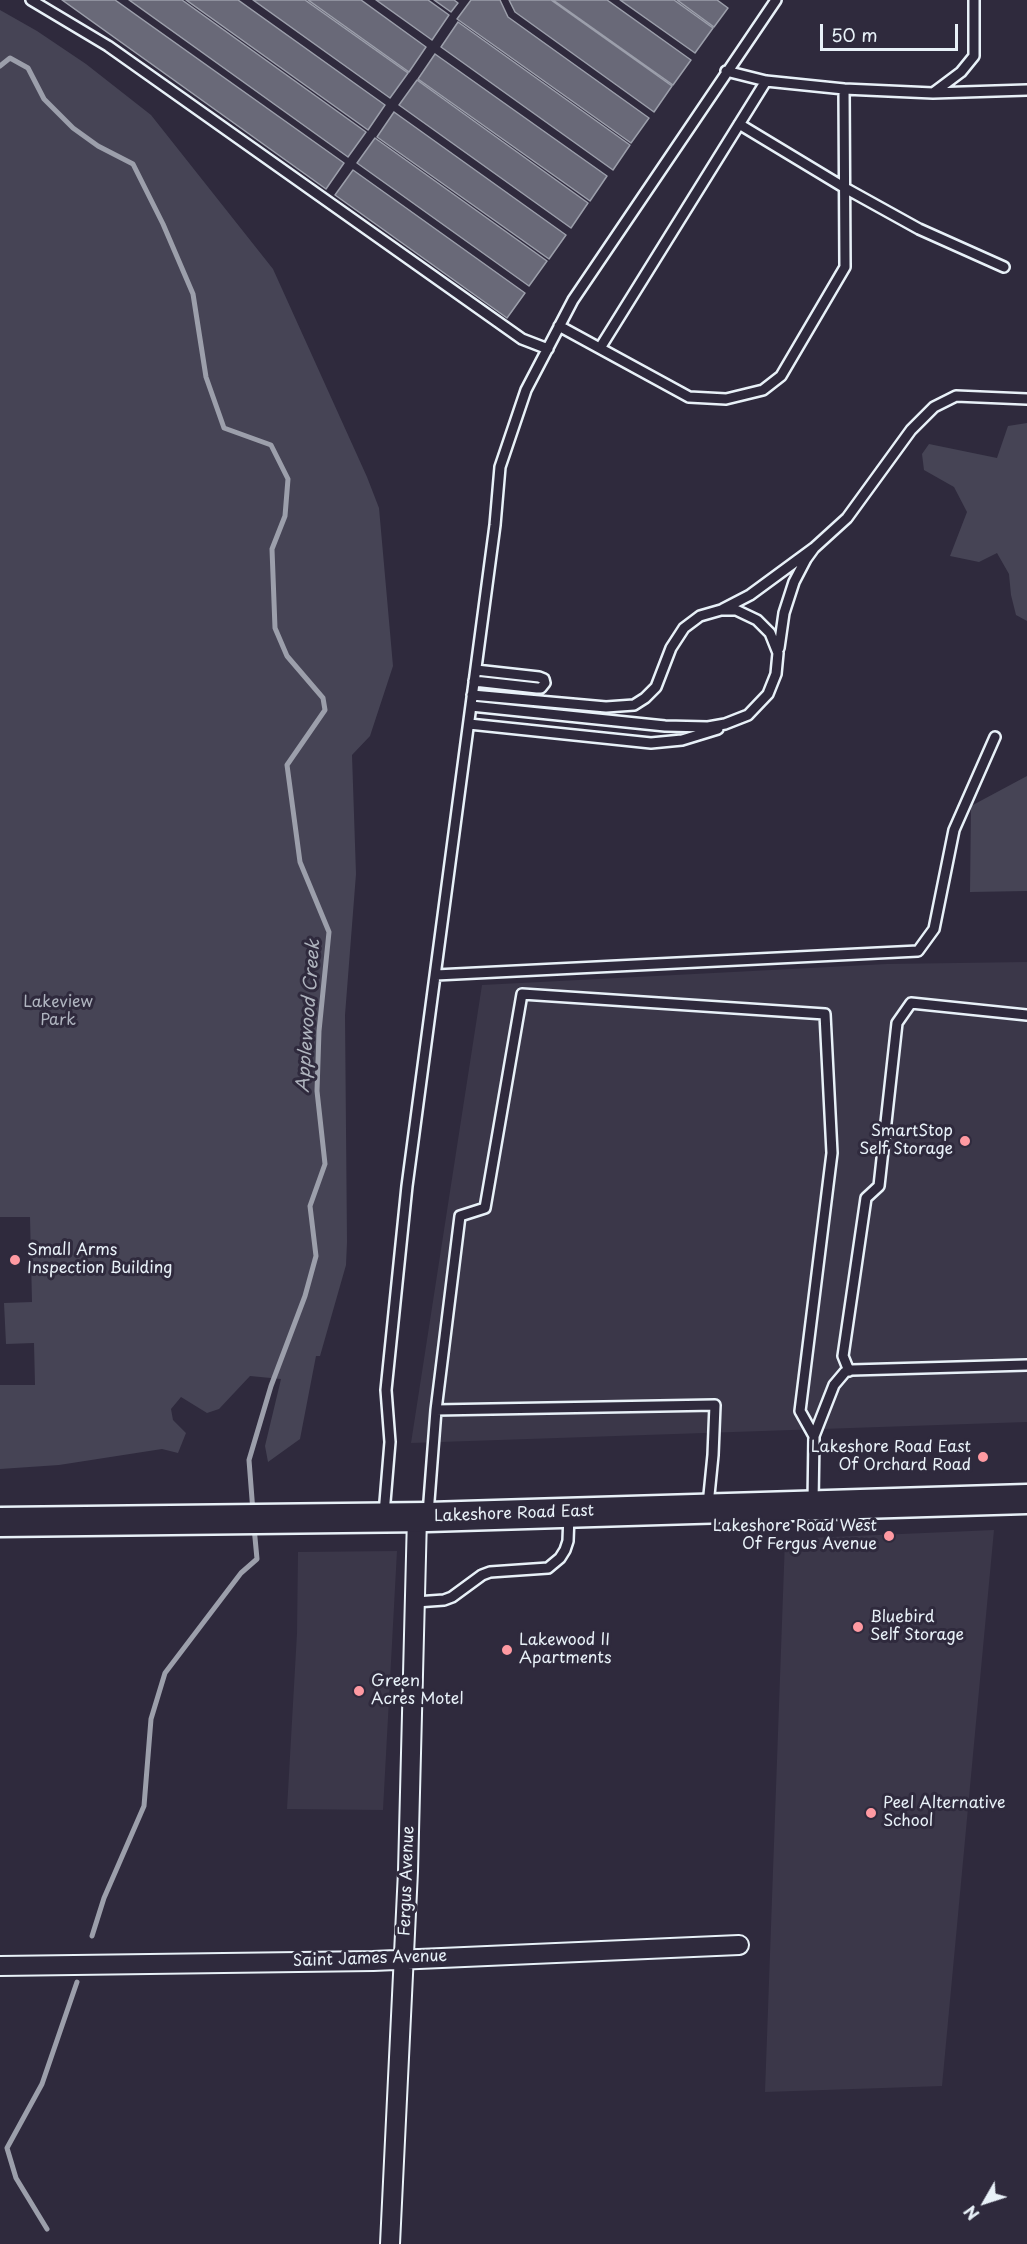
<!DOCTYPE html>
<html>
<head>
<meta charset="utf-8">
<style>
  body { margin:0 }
  #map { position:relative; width:1027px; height:2244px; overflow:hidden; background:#2f2a3d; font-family:"Playpen Sans",sans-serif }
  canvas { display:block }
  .north { position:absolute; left:955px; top:2172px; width:60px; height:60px; -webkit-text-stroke:4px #2f2a3d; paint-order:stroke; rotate:231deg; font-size:16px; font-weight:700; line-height:24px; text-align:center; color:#e8f1f8 }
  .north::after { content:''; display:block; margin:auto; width:21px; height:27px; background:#e8f1f8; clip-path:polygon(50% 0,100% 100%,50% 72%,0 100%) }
  .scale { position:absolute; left:820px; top:24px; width:138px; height:27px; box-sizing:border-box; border:3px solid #e8f1f8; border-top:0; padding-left:8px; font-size:18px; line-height:21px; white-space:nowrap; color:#e8f1f8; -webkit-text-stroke:4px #2f2a3d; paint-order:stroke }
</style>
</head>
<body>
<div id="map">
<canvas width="1027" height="2244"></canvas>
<div class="north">N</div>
<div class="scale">50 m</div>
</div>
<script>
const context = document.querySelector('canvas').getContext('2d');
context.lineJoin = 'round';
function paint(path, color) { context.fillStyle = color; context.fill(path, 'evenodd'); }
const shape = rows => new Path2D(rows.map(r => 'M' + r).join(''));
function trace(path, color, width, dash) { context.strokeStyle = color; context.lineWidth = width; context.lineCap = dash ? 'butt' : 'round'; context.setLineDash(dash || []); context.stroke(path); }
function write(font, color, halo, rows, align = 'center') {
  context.font = font + ' "Playpen Sans",sans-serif'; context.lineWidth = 6; context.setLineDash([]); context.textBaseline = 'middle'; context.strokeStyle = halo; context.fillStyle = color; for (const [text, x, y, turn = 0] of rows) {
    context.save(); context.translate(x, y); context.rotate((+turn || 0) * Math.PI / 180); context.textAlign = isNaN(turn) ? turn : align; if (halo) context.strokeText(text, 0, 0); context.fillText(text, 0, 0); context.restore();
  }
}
paint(shape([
  [1027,962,1027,1422,411,1443,482,985,887,964],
  [994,1530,942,2086,765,2092,785,1539],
  [397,1551,383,1810,287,1809,297,1633,298,1552]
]), '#3b3749');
paint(shape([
  [0,10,37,31,86,64,151,115,273,269,367,477,379,508,393,666,370,736,352,755,356,874,345,1015,347,1242,346,1265,320,1356,316,1356,300,1439,268,1462,265,1446,281,1379,250,1376,219,1409,207,1413,181,1397,171,1409,173,1420,186,1433,178,1453,162,1449,59,1465,0,1469,0,1385,35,1385,34,1343,6,1344,4,1303,32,1302,30,1217,0,1217],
  [1027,423,1027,621,1016,615,1011,595,1009,574,997,553,979,562,950,556,967,512,954,487,924,470,922,454,929,444,997,458,1008,426],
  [1027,776,1027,891,970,892,971,806]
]), '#464455');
const water = shape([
  [62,0,115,0,344,163,326,189,62,0],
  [129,0,182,0,366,132,348,157,129,0],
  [186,0,238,0,385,105,368,130,186,0],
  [253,0,305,0,408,73,390,98,253,0],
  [308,0,361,0,426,47,409,72,308,0],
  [376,0,428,0,449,15,432,40,376,0],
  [434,0,454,0,458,3,451,12,434,0],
  [471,0,500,0,508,17,649,118,631,143,457,19,471,0],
  [509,0,551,0,672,86,654,112,515,12,509,0],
  [553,0,607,0,691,60,673,85,553,0],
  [620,0,674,0,713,28,695,53,620,0],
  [677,0,717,0,728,8,714,27,677,0],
  [458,22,630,145,613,170,441,47,458,22],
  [435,54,607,176,590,201,418,79,435,54],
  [417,80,588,203,571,228,399,105,417,80],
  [394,112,566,235,549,259,377,137,394,112],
  [375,138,547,261,529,286,357,163,375,138],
  [353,170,525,293,507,318,335,195,353,170]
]);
paint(water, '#696978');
trace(water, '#9c9fab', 1.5);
trace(shape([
  [0,66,10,58,28,68,44,99,73,128,98,146,133,164,163,224,193,294,206,377,224,428,271,445,288,479,285,516,272,549,275,628,287,656,323,698,325,710,287,765,300,862,329,932,319,1031,317,1091,325,1164,310,1206,316,1256,305,1296,271,1386,249,1460,253,1512],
  [92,1936,104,1898,144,1806,151,1719,165,1673,241,1573,257,1559,254,1527],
  [47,2229,16,2178,7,2148,42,2084,77,1982]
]), '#9c9fab', 5);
const lane = shape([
  [31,0,108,46,522,339,548,349],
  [844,89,933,93,1027,90],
  [933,93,961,72,974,56,974,0],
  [739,124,845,188,919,229,1004,267],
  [559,326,689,397,726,399,763,390,781,376,845,267,844,89,766,81,726,71],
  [600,348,766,81],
  [814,548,847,518,911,430,934,407,956,396,1027,399],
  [723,609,750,595,814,548,806,559,794,582,784,613,779,648],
  [474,681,537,688,541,688,545,683,544,679,539,677,476,670],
  [471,706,665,726,708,727,725,724,748,715,768,694,776,674,778,653,770,633,757,620,736,610,721,610,700,616,684,628,671,648,656,687,645,698,634,705,606,707,472,695],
  [469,724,651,743,682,740,718,729],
  [436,975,918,951,934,929,954,830,995,737],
  [849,1371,843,1356,866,1198,879,1186,897,1023,911,1003,1027,1015],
  [436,1410,460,1216,485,1208,522,994,825,1014,832,1153,800,1411,814,1436],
  [813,1503,814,1436,834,1385,845,1372,852,1370,1027,1365],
  [384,1514,390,1442,386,1390,407,1186,495,525,500,467,526,390,573,300,776,0],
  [428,1514,436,1410,715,1405,713,1455,708,1505],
  [416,1602,444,1600,452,1597,482,1575,490,1572,548,1568,560,1558,565,1550,568,1541,569,1515]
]);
const street = shape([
  [0,1966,373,1961,739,1945],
  [390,2244,408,1871,417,1517]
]);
const primary = shape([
  [0,1522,428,1517,1027,1499]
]);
trace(lane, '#e8f1f8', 14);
trace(street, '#e8f1f8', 22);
trace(primary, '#e8f1f8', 33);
trace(lane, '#2f2a3d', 9);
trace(street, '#2f2a3d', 18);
trace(primary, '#2f2a3d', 28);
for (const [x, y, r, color] of [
  [965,1141,6,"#ff9aa2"],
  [15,1260,6,"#ff9aa2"],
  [983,1457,6,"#ff9aa2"],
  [889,1536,6,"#ff9aa2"],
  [858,1627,6,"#ff9aa2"],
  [507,1650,6,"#ff9aa2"],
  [359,1691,6,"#ff9aa2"],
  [871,1813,6,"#ff9aa2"]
]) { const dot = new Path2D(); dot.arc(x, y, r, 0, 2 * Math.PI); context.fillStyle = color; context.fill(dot); trace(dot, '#2f2a3d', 2); }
write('16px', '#afb4bf', '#2f2a3d', [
  ["Lakeview",58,1003],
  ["Park",58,1021]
]);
write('16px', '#e8f1f8', '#2f2a3d', [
  ["SmartStop",953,1132,"right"],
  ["Self Storage",953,1150,"right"],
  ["Small Arms",27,1251],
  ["Inspection Building",27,1269],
  ["Lakeshore Road East",971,1448,"right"],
  ["Of Orchard Road",971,1466,"right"],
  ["Lakeshore Road West",877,1527,"right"],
  ["Of Fergus Avenue",877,1545,"right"],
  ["Bluebird",870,1618],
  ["Self Storage",870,1636],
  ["Lakewood II",519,1641],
  ["Apartments",519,1659],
  ["Green",371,1682],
  ["Acres Motel",371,1700],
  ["Peel Alternative",883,1804],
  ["School",883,1822]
], 'left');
write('16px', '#e8f1f8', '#2f2a3d', [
  ["Lakeshore Road East",514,1514,-2],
  ["Fergus Avenue",407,1881,-88],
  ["Saint James Avenue",370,1959,-2]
]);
write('italic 18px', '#afb4be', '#2f2a3d', [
  ["Applewood Creek",309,1016,-86]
]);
</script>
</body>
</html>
